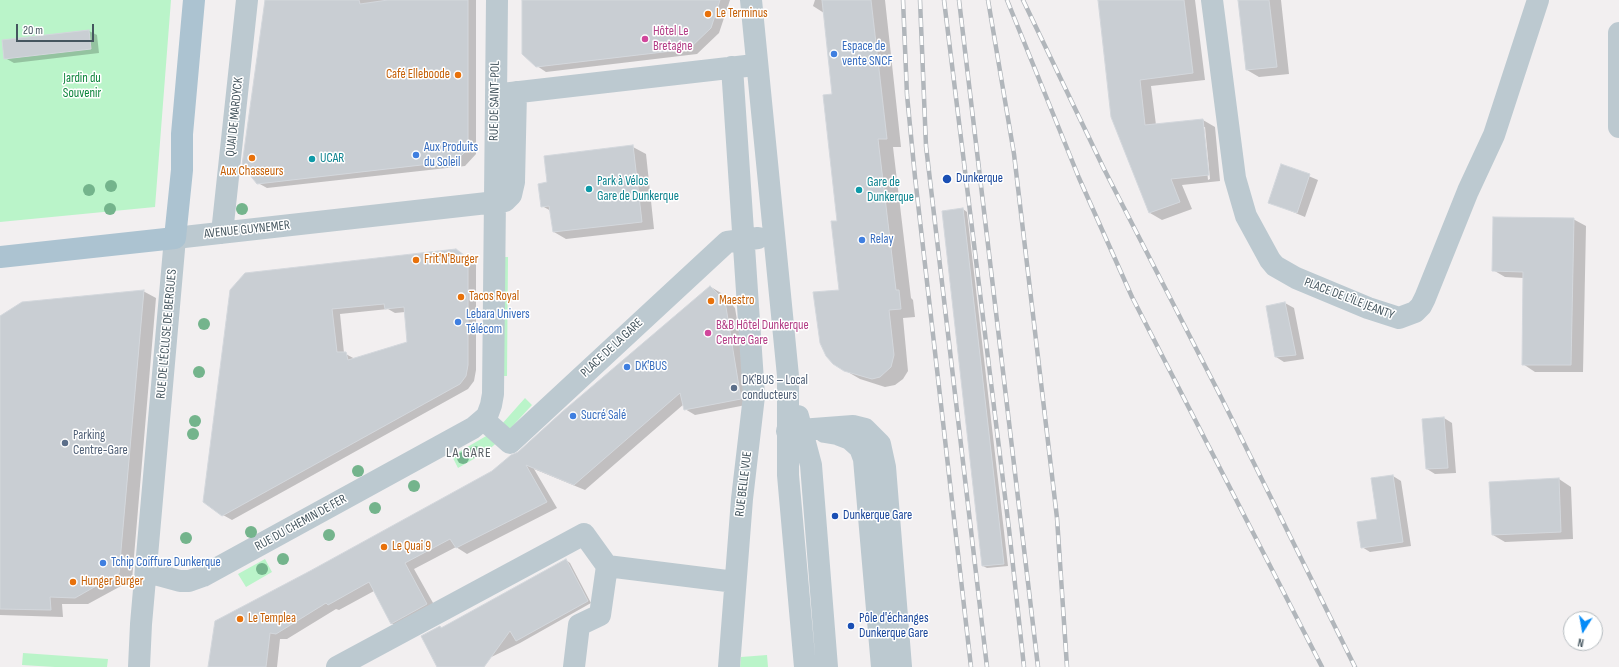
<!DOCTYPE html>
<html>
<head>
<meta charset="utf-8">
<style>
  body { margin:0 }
  #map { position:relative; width:1619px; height:667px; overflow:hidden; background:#f2eff0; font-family:"Sofia Sans Condensed",sans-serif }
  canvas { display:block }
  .north { position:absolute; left:1563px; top:611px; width:40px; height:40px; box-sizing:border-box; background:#fff; border:1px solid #b5bbbf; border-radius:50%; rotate:191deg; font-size:11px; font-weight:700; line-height:16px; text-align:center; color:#45565f }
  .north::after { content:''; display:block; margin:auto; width:14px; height:18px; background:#058bf7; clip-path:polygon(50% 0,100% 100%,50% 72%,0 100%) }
  .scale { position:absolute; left:16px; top:24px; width:78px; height:18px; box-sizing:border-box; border:2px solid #45565f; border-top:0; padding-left:5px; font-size:12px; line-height:14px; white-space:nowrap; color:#45565f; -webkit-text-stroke:3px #fff; paint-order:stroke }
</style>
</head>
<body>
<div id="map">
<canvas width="1619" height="667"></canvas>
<div class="north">N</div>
<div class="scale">20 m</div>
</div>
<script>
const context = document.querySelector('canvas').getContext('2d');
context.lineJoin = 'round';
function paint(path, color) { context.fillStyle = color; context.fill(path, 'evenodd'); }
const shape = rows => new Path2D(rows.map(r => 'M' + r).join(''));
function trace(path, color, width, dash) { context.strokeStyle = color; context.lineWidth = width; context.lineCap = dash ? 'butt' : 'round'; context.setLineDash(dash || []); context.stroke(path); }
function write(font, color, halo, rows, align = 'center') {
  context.font = font + ' "Sofia Sans Condensed",sans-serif'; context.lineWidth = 3; context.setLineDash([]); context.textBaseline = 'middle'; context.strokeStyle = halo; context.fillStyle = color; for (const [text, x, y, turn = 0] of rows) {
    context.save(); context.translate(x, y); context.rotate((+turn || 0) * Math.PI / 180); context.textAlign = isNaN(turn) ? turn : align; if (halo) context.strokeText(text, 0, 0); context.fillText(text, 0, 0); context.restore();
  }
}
paint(shape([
  [0,0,171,0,155,207,0,222],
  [500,257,508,257,507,376,499,376],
  [525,398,532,405,508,431,501,425],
  [493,432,501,439,486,452,458,468,452,456],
  [265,559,272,572,246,587,238,574],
  [23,653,108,659,107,667,55,667,22,665],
  [767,655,768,667,740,667,741,657]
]), '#baf4c9');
paint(shape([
  [265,0,476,0,476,154,465,166,267,188,258,183],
  [523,0,730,0,719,33,697,54,546,72,537,66],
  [815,0,885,0,901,147,893,147,911,298,913,300,915,317,903,318,908,371,903,379,895,385,885,387,860,379,834,364,840,291,833,95,824,13,813,6],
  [1099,0,1195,0,1205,80,1151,86,1156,125,1203,120,1215,127,1220,181,1182,185,1192,209,1162,220,1150,213,1112,116],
  [1203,127,1205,127,1210,179,1208,180],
  [1239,0,1281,0,1289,74,1259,77,1247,70],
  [89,31,97,35,99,53,14,63,5,58],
  [633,147,646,154,654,229,566,239,554,232,551,211,542,206,548,183,545,156],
  [1282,165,1318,180,1305,217,1269,202],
  [963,209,967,212,1008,566,987,568,983,566],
  [1573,219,1586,226,1583,372,1535,372,1523,364,1524,278,1505,277,1493,270],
  [464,256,476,264,476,370,474,381,468,389,232,520,223,515,231,290],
  [388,309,395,313,405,312,408,343,355,359,344,353,340,314],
  [711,287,721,293,735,308,751,404,695,415,685,409,684,404,585,490,534,469,557,508,467,554,456,547,414,569,437,610,402,629,391,623,374,591,339,610,336,609,287,639,280,639,277,667,210,667,310,572,493,472,519,453],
  [143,291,156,298,132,580,88,604,62,604,63,617,0,615,0,317],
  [1285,303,1294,308,1304,359,1284,362,1276,357],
  [1444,418,1452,423,1456,473,1435,474,1427,469],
  [1393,476,1401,481,1411,546,1370,552,1362,547,1378,519],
  [1559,479,1571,487,1573,539,1505,542,1493,535],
  [566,560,570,563,591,603,520,643,471,667,438,667,440,627,442,628]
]), '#0003');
const building = shape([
  [265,0,359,0,360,4,388,0,468,0,468,149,456,161,257,184,242,165,265,0],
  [522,0,720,0,711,28,689,49,536,67,522,54,522,0],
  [822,0,871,0,887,139,878,139,896,290,899,290,901,309,889,310,894,355,891,367,880,377,872,379,844,371,833,364,826,356,820,343,813,292,839,290,831,221,837,221,823,95,832,94,822,0],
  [1098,0,1184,0,1193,73,1140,80,1145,125,1203,119,1209,175,1171,179,1180,202,1149,213,1111,117,1098,0],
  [1238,0,1269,0,1277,67,1246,70,1238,0],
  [89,30,91,49,4,59,2,40,89,30],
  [633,145,642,222,553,232,549,206,541,207,538,184,547,182,544,156,633,145],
  [1281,164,1310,174,1297,213,1268,203,1281,164],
  [963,208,1004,564,982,566,942,211,963,208],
  [1493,217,1574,218,1571,365,1522,365,1523,272,1492,271,1493,217],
  [456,249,468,258,468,365,466,376,460,384,222,516,203,502,230,290,245,273,456,249],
  [384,304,385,309,404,307,407,342,348,360,346,352,337,352,332,309,384,304],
  [710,286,725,301,741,399,684,410,680,393,574,485,526,465,547,502,456,548,450,539,405,563,427,604,391,624,369,582,328,605,326,603,276,634,270,633,266,667,208,667,215,621,310,571,492,471,511,455,518,452,562,412,710,286],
  [144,290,119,573,75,598,50,597,51,610,0,609,0,316,22,302,144,290],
  [1285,302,1296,355,1275,357,1266,306,1285,302],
  [1444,417,1448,468,1426,469,1422,419,1444,417],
  [1393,475,1403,542,1361,548,1357,522,1377,519,1371,478,1393,475],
  [1559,478,1561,532,1492,535,1489,482,1559,478],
  [566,559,588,601,516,641,510,631,484,667,437,667,421,636,440,626,441,628,566,559]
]);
paint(building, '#c9ced3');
trace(building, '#d3d7dc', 1);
trace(shape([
  [751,0,788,376,788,475,805,667],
  [1212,0,1235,178,1246,216,1270,260,1275,266,1296,278,1368,308,1399,318,1415,312,1421,306,1425,298,1468,191,1494,135,1538,0],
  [1619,33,1619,127],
  [502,94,746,66],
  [222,233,247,0],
  [798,416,811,465,827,667],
  [484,420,510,443,727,242,758,238],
  [787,431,853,426,865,429,880,444,885,467,901,667],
  [825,432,837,434,850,439,860,448,864,459,882,667],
  [607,566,735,582],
  [147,572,180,581,189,581,203,576,473,428,487,416,491,405,493,394,497,0],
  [139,667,141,624,175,238,505,201,511,195,514,182,516,92],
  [337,667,584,534,607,566,600,615,579,625,574,667],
  [729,667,742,499,754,396,732,67]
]), '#bcc9d0', 22);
trace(shape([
  [0,257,175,238,182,170,182,134,194,0]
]), '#acc3d1', 22);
const rail = shape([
  [903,0,907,95,915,177,971,667],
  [920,0,926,146,987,667],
  [944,0,1009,529,1024,667],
  [959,0,1038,667],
  [988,0,1014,154,1057,518,1067,667],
  [1007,0,1079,178,1132,297,1322,667],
  [1023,0,1104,169,1222,399,1355,667]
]);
trace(rail, '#b1b6bb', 4.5);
trace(rail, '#fff', 3, [9]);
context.fillStyle = '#74b48c';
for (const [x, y] of [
  [111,186],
  [89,190],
  [110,209],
  [242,209],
  [204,324],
  [199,372],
  [195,421],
  [193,434],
  [475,452],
  [463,458],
  [358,471],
  [414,486],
  [375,508],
  [251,532],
  [329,535],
  [186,538],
  [283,559],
  [262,569]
]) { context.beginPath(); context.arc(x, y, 6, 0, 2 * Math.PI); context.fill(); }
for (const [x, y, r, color] of [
  [708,14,4,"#e8710a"],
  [645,39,4,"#d1479c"],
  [834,54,4,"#3f7fe0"],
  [458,75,4,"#e8710a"],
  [416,155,4,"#3f7fe0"],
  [252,158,4,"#e8710a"],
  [312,159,4,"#0f9aa8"],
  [947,179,5,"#1a4fb4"],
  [589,189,4,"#0f9aa8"],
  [859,190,4,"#0f9aa8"],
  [862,240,4,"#3f7fe0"],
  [416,260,4,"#e8710a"],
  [461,297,4,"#e8710a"],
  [711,301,4,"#e8710a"],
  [458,322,4,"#3f7fe0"],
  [708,333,4,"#d1479c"],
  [627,367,4,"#3f7fe0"],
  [734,388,4,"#5c6f8a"],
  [573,416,4,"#3f7fe0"],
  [65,443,4,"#5c6f8a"],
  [835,516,4,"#1a4fb4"],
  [384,547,4,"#e8710a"],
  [103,563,4,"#3f7fe0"],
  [73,582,4,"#e8710a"],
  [240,619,4,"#e8710a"],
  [851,626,4,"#1a4fb4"]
]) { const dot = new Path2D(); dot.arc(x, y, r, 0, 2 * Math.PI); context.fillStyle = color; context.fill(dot); trace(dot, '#fff', 1.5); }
write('13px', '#c56008', '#fff', [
  ["Le Terminus",716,14],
  ["Café Elleboode",450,75,"right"],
  ["Aux Chasseurs",252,172,"center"],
  ["Frit'N'Burger",424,260],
  ["Tacos Royal",469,297],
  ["Maestro",719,301],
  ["Le Quai 9",392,547],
  ["Hunger Burger",81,582],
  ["Le Templea",248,619]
], 'left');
write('13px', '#b23c85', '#fff', [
  ["Hôtel Le",653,32],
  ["Bretagne",653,47],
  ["B&B Hôtel Dunkerque",716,326],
  ["Centre Gare",716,341]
], 'left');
write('13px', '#366cbe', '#fff', [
  ["Espace de",842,47],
  ["vente SNCF",842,62],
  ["Aux Produits",424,148],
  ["du Soleil",424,163],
  ["Relay",870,240],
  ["Lebara Univers",466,315],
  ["Télécom",466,330],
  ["DK'BUS",635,367],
  ["Sucré Salé",581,416],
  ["Tchip Coiffure Dunkerque",111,563]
], 'left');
write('13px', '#0d843b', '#fff', [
  ["Jardin du",82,79],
  ["Souvenir",82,94]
]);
write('13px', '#45565f', '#fff', [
  ["RUE DE SAINT-POL",495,101,-89],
  ["QUAI DE MARDYCK",235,117,-84],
  ["AVENUE GUYNEMER",247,230,-6],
  ["PLACE DE L'ÎLE JEANTY",1349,299,21],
  ["RUE DE L'ÉCLUSE DE BERGUES",167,334,-85],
  ["PLACE DE LA GARE",612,348,-43],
  ["RUE BELLE VUE",744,484,-83],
  ["RUE DU CHEMIN DE FER",301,523,-29]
]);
write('13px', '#0d838f', '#fff', [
  ["UCAR",320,159],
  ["Park à Vélos",597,182],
  ["Gare de Dunkerque",597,197],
  ["Gare de",867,183],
  ["Dunkerque",867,198]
], 'left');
write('13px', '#164399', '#fff', [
  ["Dunkerque",956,179],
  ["Dunkerque Gare",843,516],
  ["Pôle d'échanges",859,619],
  ["Dunkerque Gare",859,634]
], 'left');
write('13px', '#4e5e75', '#fff', [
  ["DK'BUS – Local",742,381],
  ["conducteurs",742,396],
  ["Parking",73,436],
  ["Centre-Gare",73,451]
], 'left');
context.letterSpacing = '1px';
write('14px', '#5b6166', '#fff', [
  ["LA GARE",469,453]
]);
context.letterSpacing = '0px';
</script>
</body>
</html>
